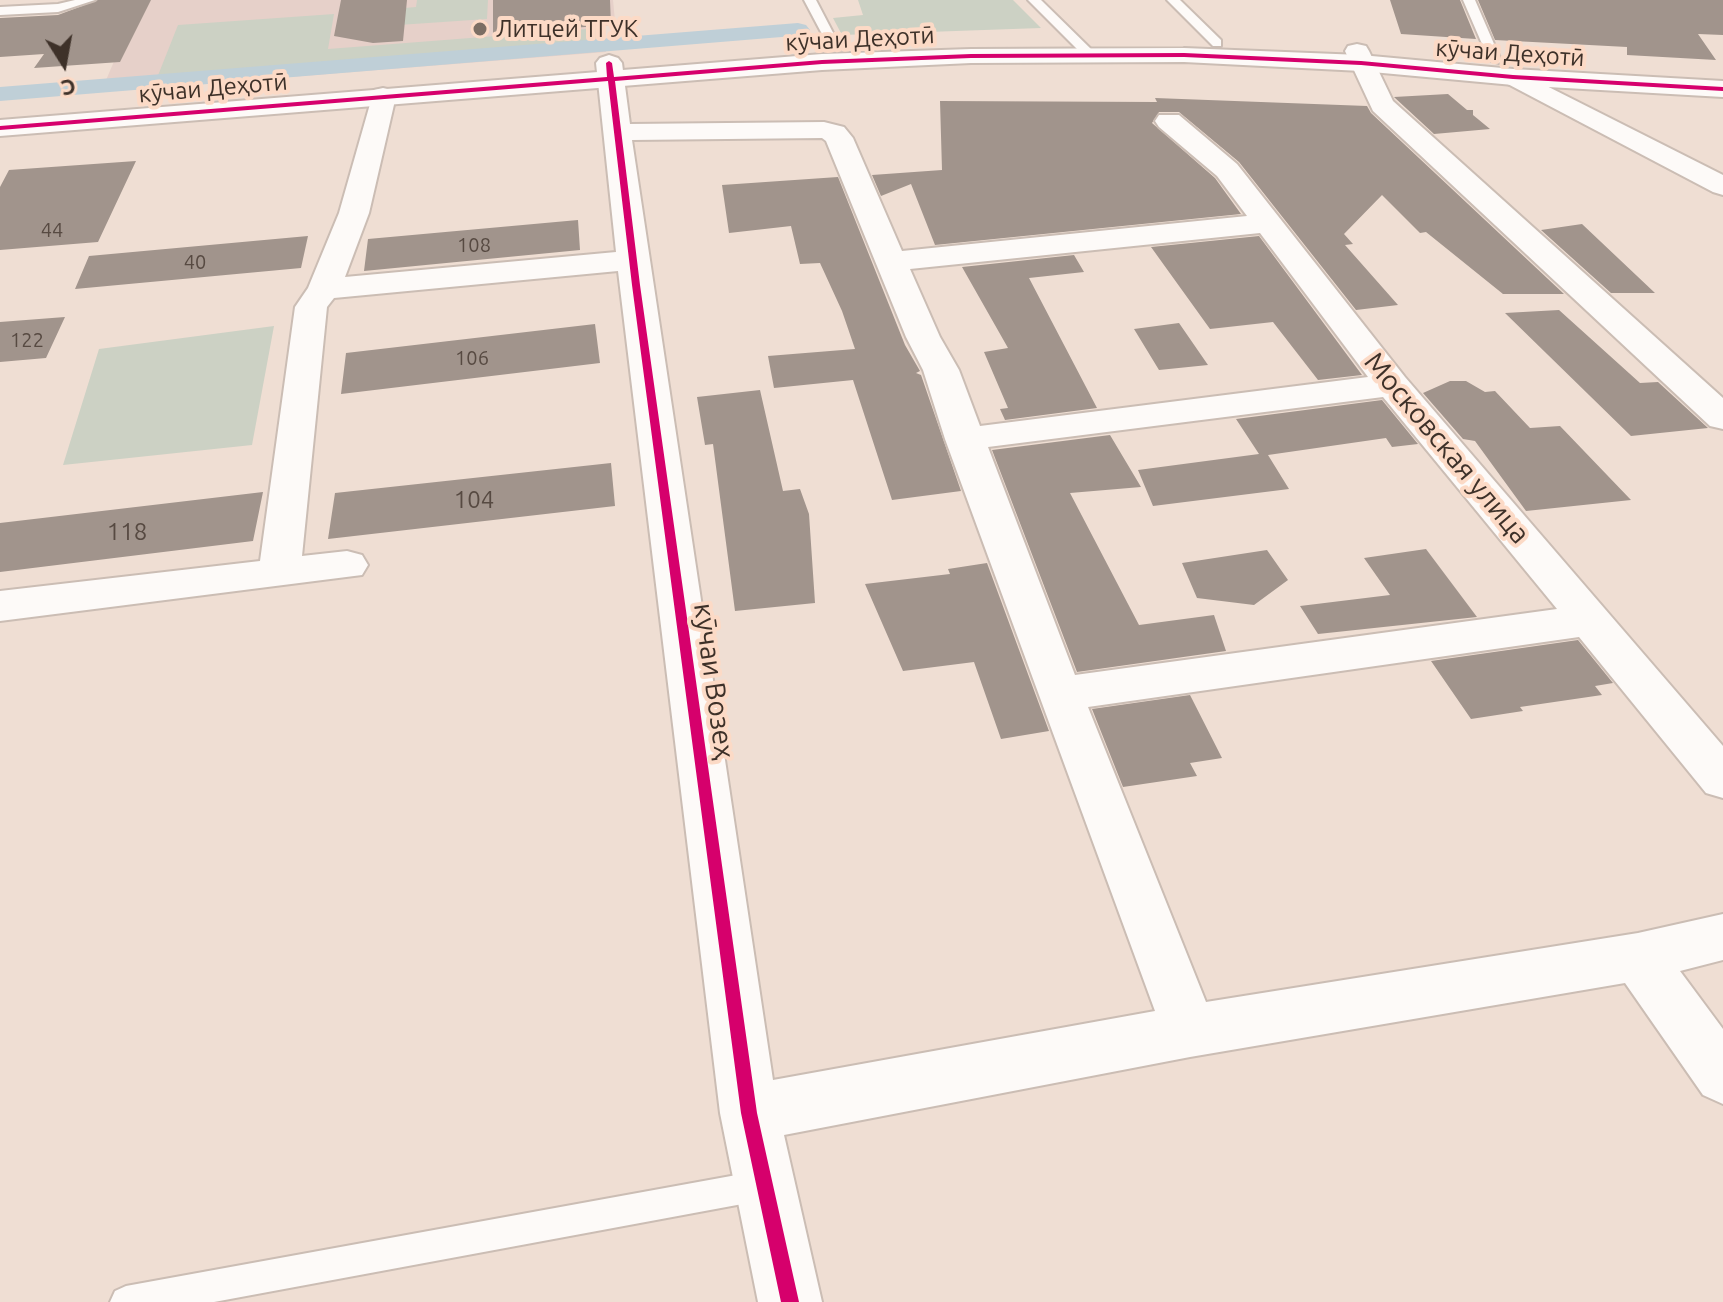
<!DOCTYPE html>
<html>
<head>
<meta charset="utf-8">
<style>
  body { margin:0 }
  #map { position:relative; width:1723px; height:1302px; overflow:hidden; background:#efded3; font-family:Ubuntu,sans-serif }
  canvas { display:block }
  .north { position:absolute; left:24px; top:24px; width:80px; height:80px; -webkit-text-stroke:6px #fcdac6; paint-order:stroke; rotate:169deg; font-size:22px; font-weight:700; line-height:32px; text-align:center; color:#3e3129 }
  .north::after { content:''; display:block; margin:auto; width:28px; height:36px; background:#3e3129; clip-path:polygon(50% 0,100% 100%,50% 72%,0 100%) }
</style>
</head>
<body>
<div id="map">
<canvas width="1723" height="1302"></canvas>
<div class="north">С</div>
</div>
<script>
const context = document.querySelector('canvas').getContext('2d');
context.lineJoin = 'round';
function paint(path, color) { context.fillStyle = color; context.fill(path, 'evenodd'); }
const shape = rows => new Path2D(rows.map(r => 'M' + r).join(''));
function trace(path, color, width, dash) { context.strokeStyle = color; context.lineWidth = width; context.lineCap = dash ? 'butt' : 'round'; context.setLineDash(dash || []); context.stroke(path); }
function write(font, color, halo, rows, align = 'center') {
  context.font = font + ' Ubuntu,sans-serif'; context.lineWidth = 8; context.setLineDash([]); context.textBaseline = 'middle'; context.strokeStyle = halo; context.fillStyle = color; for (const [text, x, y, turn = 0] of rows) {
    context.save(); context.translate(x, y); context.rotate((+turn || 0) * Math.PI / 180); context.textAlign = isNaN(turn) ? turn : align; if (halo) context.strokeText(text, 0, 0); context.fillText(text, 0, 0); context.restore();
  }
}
paint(shape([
  [140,0,613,0,615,21,603,23,606,52,101,92]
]), '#e6d0c9');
paint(shape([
  [417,0,488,0,487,19,369,27,371,11,416,7],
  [858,0,1013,0,1041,28,842,35,833,18,863,15],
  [334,14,328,49,600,28,603,51,155,83,178,25],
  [274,326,252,445,63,465,99,349]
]), '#ccd1c4');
paint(shape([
  [798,23,806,25,810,30,806,35,0,101,0,87,798,23]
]), '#bfcfd7');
paint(shape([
  [98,0,151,0,120,62,34,68,44,54,0,57,0,18,58,15],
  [341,0,407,0,403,41,373,43,334,36],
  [493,0,610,0,611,25,493,34],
  [1390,0,1460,0,1476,39,1401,34],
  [1478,0,1723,0,1723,35,1698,34,1716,60,1627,55,1627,47,1495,40],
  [1448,94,1467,110,1473,110,1473,115,1490,129,1434,134,1394,97],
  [1155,98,1367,106,1371,113,1564,294,1503,294,1426,232,1420,233,1382,195,1344,234,1353,244,1345,245,1398,305,1356,310,1239,162,1179,112,1159,112,1152,123,1215,178,1241,214,935,245,911,184,881,196,872,175,942,170,940,101,1157,102],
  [136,161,98,242,0,250,0,187,9,170],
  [838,177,905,345,920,371,916,373,921,375,961,491,892,500,853,380,774,388,768,356,855,349,842,311,820,263,800,264,791,226,729,233,722,185],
  [578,220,580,250,364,271,368,239],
  [1582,224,1655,293,1611,293,1541,230],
  [308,236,301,268,75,289,89,256],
  [1259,236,1362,375,1318,380,1273,322,1210,329,1151,247],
  [1074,255,1084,272,1029,278,1097,408,1005,420,1000,409,1008,408,984,352,1008,348,962,267],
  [1559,310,1640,383,1658,382,1708,428,1631,436,1505,313],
  [65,317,46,358,0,362,0,322],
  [1179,323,1208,365,1159,370,1134,329],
  [595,324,600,363,341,394,346,353],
  [1450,381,1466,381,1485,392,1495,391,1530,428,1560,426,1631,500,1526,511,1475,441,1463,439,1423,393],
  [760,390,783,491,800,489,809,514,815,603,735,611,713,444,705,445,697,397],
  [1382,400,1418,444,1392,447,1386,438,1268,455,1289,489,1153,506,1138,470,1259,454,1236,419],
  [1110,435,1141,487,1070,493,1139,625,1214,615,1226,651,1077,672,992,450],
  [611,463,615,506,328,539,335,493],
  [263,492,253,541,0,572,0,523],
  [1426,549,1477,617,1318,634,1300,606,1390,595,1364,558],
  [1267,550,1288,580,1254,605,1197,598,1182,563],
  [987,563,1049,731,1001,739,974,662,903,671,865,584,950,574,948,569],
  [1578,640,1613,683,1595,686,1602,695,1520,707,1523,711,1471,719,1431,661],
  [1190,695,1222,758,1190,763,1197,776,1123,787,1092,709]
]), '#a1948c');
const service = shape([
  [75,0,95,0,58,12,0,15,0,7,58,4,75,0],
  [804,0,816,0,841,48,839,51,831,51,804,0],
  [1028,0,1041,0,1093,51,1093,57,1085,57,1028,0],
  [1167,0,1180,0,1221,40,1221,46,1213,46,1167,0],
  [1463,0,1475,0,1501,60,1499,63,1489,60,1463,0],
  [764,1170,775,1174,779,1185,775,1196,764,1200,214,1302,110,1302,115,1291,126,1286,764,1170]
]);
const minor = shape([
  [1357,44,1366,46,1369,51,1393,101,1723,398,1723,429,1710,426,1373,111,1345,51,1348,46,1357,44],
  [609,55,618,58,622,63,630,124,824,122,844,127,853,138,902,251,1247,216,1217,176,1159,127,1155,121,1159,115,1179,115,1237,164,1405,377,1723,746,1723,798,1706,793,1579,637,1088,707,1206,1002,1638,933,1723,914,1723,960,1680,971,1723,1029,1723,1104,1703,1095,1625,983,1190,1057,784,1135,822,1302,758,1302,720,1113,618,271,334,298,327,307,302,556,347,551,362,555,368,565,362,575,0,621,0,591,260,561,295,307,308,288,339,213,374,90,383,88,392,90,396,96,369,213,345,277,616,252,596,63,600,58,609,55],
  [822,138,826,141,906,337,923,370,945,439,1155,1011,773,1080,632,140,822,138],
  [1260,233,1368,377,980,426,959,370,940,337,910,269,1260,233],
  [1383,397,1557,609,1075,675,988,447,1383,397],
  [1513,69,1723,175,1723,195,1713,192,1504,82,1500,77,1504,72,1513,69]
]);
const tertiary = shape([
  [1184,48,1361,55,1513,69,1723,81,1723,97,1513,85,1361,71,1184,62,971,63,822,70,0,136,0,120,822,54,971,49,1184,48]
]);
trace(service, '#cbbdb4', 4);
trace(minor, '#cbbdb4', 4);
trace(tertiary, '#cbbdb4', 4);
paint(service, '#fdfaf8');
paint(minor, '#fdfaf8');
paint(tertiary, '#fdfaf8');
paint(shape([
  [1184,53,1361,61,1513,75,1723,87,1723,91,1513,79,1361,65,1184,57,971,58,822,64,615,81,640,285,757,1113,799,1302,781,1302,741,1113,632,285,608,81,0,130,0,126,607,77,606,63,609,61,612,63,614,77,822,60,971,54,1184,53]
]), '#d6006c');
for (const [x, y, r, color] of [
  [480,29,8,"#7c6e64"]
]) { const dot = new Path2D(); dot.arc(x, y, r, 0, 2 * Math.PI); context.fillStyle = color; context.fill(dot); trace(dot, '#fcdac6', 3); }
write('20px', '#574a42', null, [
  ["44",52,230],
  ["108",474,245],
  ["40",195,262],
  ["122",27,340],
  ["106",472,358]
]);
write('24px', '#3e3129', '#fcdac6', [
  ["Литцей ТГУК",496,29]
], 'left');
write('24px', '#3e3129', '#fcdac6', [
  ["кӯчаи Деҳотӣ",860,39,-3],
  ["кӯчаи Деҳотӣ",1510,53,4],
  ["кӯчаи Деҳотӣ",213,88,-5]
]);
write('24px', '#574a42', null, [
  ["104",474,500],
  ["118",127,532]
]);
write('28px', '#3e3129', '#fcdac6', [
  ["Московская улица",1447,448,50],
  ["кӯчаи Возеҳ",714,681,82]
]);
</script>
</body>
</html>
